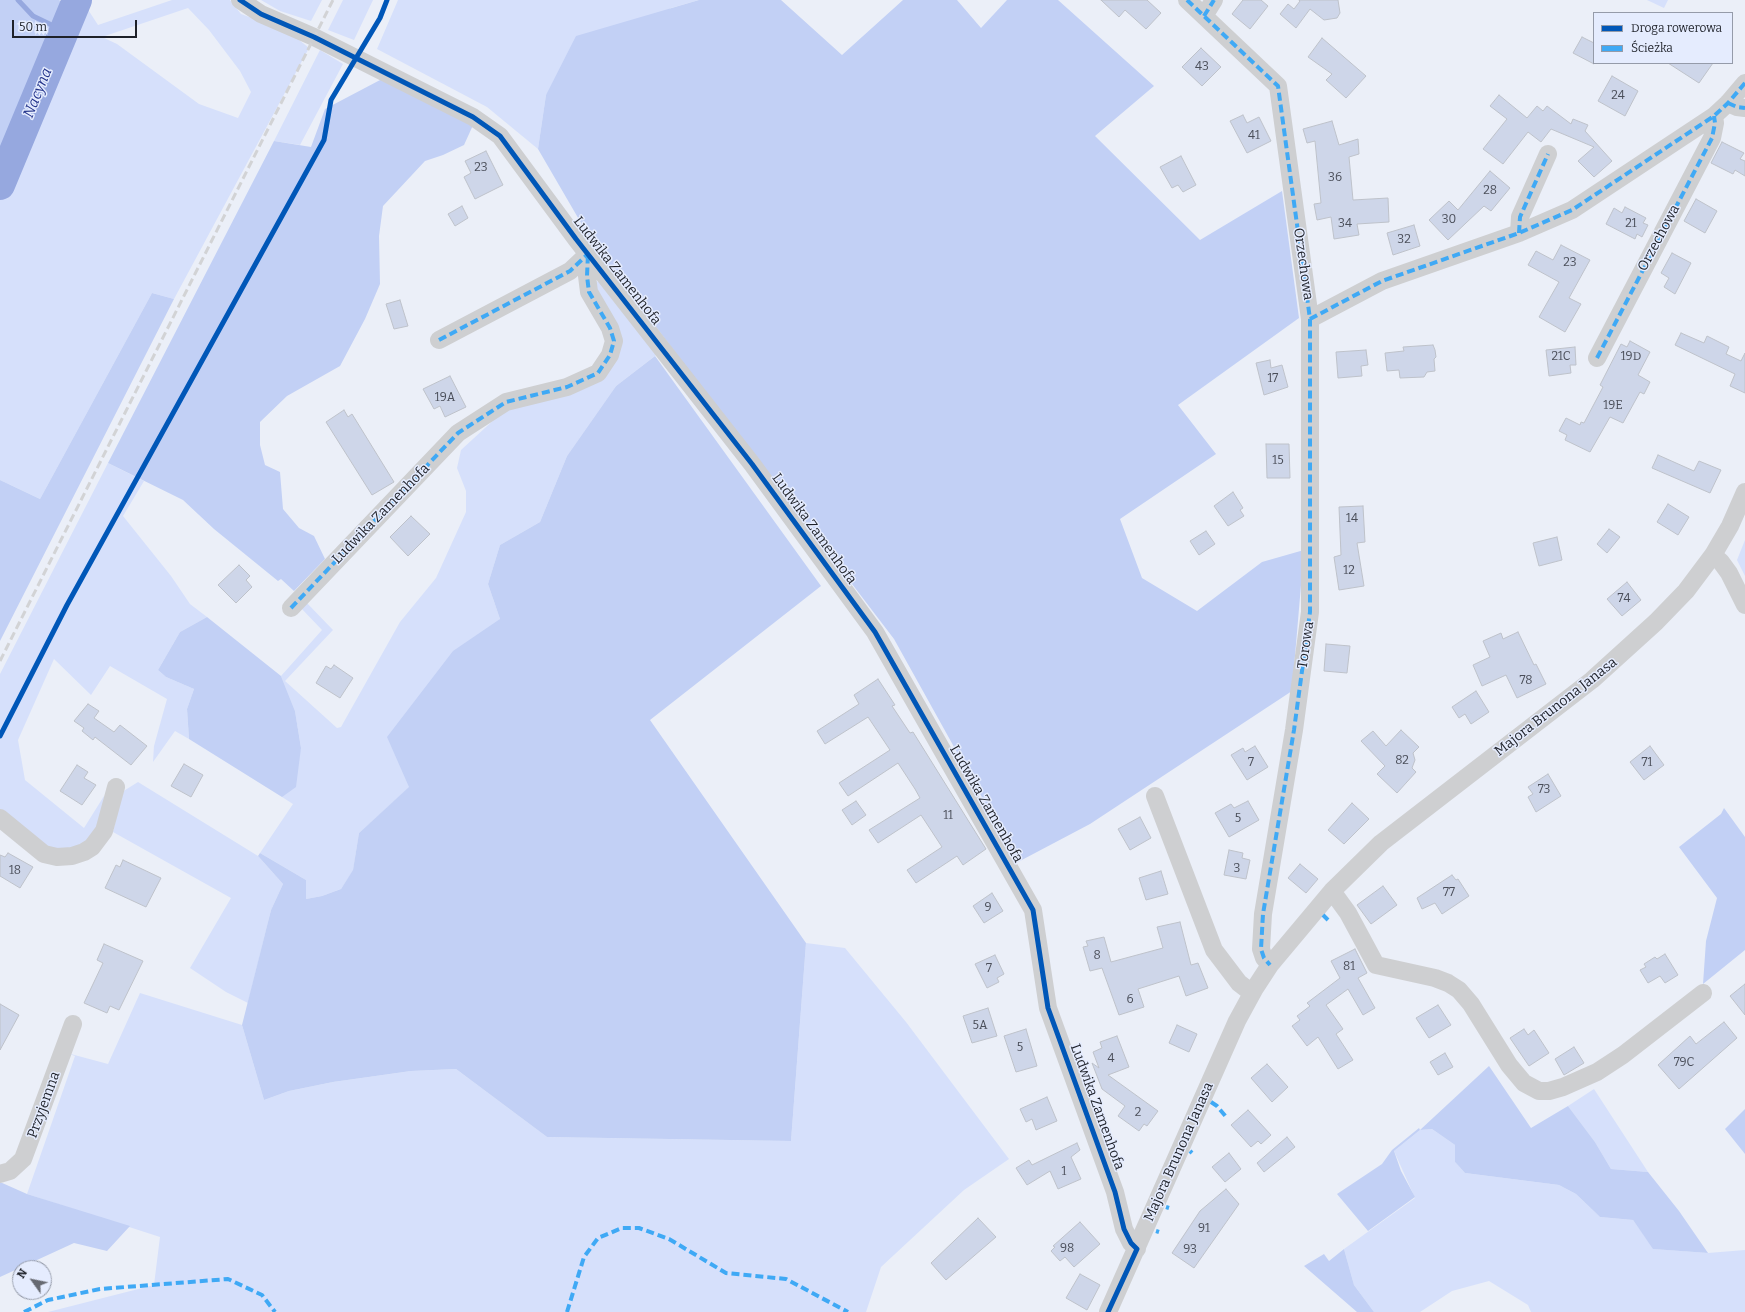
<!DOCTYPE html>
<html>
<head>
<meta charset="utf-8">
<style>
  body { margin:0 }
  #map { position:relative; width:1745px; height:1312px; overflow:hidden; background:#ebeff8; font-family:Bitter,serif }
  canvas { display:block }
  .legend { position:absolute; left:1593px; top:12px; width:140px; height:52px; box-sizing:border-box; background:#e5ecfe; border:1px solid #959ba9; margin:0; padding:5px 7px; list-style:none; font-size:12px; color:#1e2129 }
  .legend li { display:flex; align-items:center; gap:8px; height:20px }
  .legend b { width:20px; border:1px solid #959ba9 }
  .north { position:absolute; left:12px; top:1260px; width:40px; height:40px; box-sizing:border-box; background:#e5ecfe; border:1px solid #959ba9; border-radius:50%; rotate:303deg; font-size:11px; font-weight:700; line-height:16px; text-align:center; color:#1e2129 }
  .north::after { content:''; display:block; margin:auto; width:14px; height:18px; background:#666971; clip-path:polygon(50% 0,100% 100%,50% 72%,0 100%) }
  .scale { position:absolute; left:12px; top:20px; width:125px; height:18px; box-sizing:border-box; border:2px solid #1e2129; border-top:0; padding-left:5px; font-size:12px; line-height:14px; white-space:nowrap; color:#1e2129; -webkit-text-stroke:3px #e5ecfe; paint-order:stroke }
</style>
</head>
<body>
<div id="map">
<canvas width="1745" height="1312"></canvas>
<ul class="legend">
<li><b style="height:5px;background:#0057b8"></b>Droga rowerowa</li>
<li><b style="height:5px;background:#3fa9f5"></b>Ścieżka</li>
</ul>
<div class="north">N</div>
<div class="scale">50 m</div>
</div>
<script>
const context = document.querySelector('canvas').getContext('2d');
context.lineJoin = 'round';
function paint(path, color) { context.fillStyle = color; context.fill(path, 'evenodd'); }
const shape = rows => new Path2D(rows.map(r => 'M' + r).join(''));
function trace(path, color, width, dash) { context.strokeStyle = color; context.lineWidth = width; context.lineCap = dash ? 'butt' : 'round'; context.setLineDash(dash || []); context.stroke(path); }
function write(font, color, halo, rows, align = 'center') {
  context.font = font + ' Bitter,serif'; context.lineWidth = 3; context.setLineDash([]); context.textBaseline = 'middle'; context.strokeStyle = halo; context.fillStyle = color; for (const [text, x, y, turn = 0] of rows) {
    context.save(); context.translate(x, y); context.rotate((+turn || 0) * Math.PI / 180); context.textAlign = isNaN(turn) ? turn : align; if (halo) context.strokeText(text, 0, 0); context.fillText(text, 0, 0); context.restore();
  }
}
paint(shape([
  [80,0,87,0,85,5,98,25,172,0,230,0,241,14,288,31,309,48,174,299,152,293,40,499,0,480,0,198],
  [188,8,209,30,240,71,251,92,238,118,199,104,117,44,102,37],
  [261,0,322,0,311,21,280,11],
  [343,0,373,0,354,40,328,30],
  [398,0,699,0,671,8,546,95,538,149,487,107,377,49],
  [1647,0,1668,0,1664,8],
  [320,50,343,64,300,145,274,141],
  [594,280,606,285,660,352,616,386,567,456,540,522,500,545,488,584,500,619,410,787,359,833,353,871,341,889,322,896,306,899,306,880,260,853,293,804,282,797,301,748,295,711,281,676,322,630,300,607,305,601,333,630,285,681,337,728,341,727,400,622,436,578,466,512,466,491,457,468,461,450,510,405,619,355],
  [108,463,144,481,123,516,171,576,190,604,207,617,180,632,158,670,166,677,194,689,187,709,189,739,175,731,153,762,154,746,167,699,110,666,91,695,54,659,18,740,25,780,84,828,104,796,102,825,79,848,49,851,0,812,0,674],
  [1745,540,1745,576,1737,560],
  [138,782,258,856,283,884,271,910,248,1003,226,992,190,968,231,898,113,832,122,792],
  [806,943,845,948,906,1022,1009,1159,964,1190,881,1267,866,1312,48,1312,154,1285,160,1237,27,1194,75,1056,67,1053,108,1064,140,993,242,1025,264,1100,289,1091,333,1082,411,1071,456,1069,547,1137,791,1141],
  [1594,1089,1648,1172,1611,1169,1595,1142,1568,1106],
  [1432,1129,1455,1145,1455,1162,1465,1173,1559,1185,1576,1194,1600,1217,1633,1220,1654,1249,1708,1253,1745,1250,1745,1312,1531,1312,1528,1305,1489,1281,1452,1291,1420,1312,1374,1312,1354,1285,1344,1249,1415,1198,1394,1151,1420,1130]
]), '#d6e0fb');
paint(shape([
  [0,0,59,0,65,4,57,33,0,167],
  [699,0,781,0,842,55,903,0,957,0,981,28,1007,0,1058,0,1154,86,1095,136,1200,240,1282,191,1299,318,1178,405,1216,454,1120,519,1142,578,1197,611,1262,562,1304,550,1292,691,1090,824,1018,862,894,639,595,247,538,149,546,95,576,36],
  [382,79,474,123,464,145,443,155,425,161,383,206,379,236,380,284,365,319,340,366,287,396,260,422,260,445,265,465,280,472,283,509,299,528,314,536,325,559,294,591,281,579,278,581,214,529,183,500,108,463,274,141,311,147,325,109],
  [152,293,174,299,0,641,0,480,40,499],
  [655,356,821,586,650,720,806,943,791,1141,547,1137,456,1069,411,1071,333,1082,289,1091,264,1100,242,1025,271,910,283,884,258,856,260,853,306,880,306,899,322,896,341,889,353,870,359,833,409,787,387,737,453,651,500,619,488,584,500,545,540,522,567,456,616,386],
  [207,617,281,676,295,711,301,748,296,787,282,797,189,739,187,709,194,689,166,677,158,670,180,632],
  [1724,808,1745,837,1745,950,1703,984,1706,941,1717,898,1679,847,1721,814],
  [1489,1066,1531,1128,1568,1106,1595,1142,1611,1169,1648,1172,1679,1211,1708,1253,1653,1249,1633,1220,1600,1217,1576,1194,1559,1185,1465,1173,1455,1162,1455,1145,1432,1129,1420,1130,1394,1151,1401,1171,1415,1197,1368,1231,1337,1194,1382,1164,1392,1150,1419,1128,1420,1130],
  [1745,1109,1745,1154,1725,1129],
  [0,1182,27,1194,130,1226,107,1251,74,1243,0,1277],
  [1344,1249,1354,1285,1374,1312,1357,1312,1304,1266,1324,1254,1329,1261]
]), '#c2d0f5');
trace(shape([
  [18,0,33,16,64,31]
]), '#96a8df', 5);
trace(shape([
  [0,185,77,0]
]), '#96a8df', 30);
const building = shape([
  [1101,0,1147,0,1161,13,1146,29,1125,10,1119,17,1101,0],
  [1243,0,1261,0,1268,6,1250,29,1232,14,1243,0],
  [1299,0,1338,0,1340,13,1337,18,1324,20,1310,9,1296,28,1280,14,1288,4,1294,9,1300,1,1299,0],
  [1582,37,1594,43,1594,64,1573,53,1582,37],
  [1322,38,1366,76,1346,98,1326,80,1332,74,1308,57,1322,38],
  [1201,48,1221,67,1202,86,1182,67,1201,48],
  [1668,63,1713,63,1699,83,1668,63],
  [1612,76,1638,91,1625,116,1598,101,1612,76],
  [1499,95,1527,118,1537,106,1543,111,1547,106,1571,124,1573,119,1588,125,1585,131,1612,161,1594,177,1578,161,1594,147,1551,129,1541,142,1528,132,1503,164,1483,149,1507,119,1490,106,1499,95],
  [1243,115,1247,123,1259,117,1271,141,1247,153,1230,121,1243,115],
  [1332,121,1339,145,1358,139,1359,154,1349,157,1353,200,1388,198,1389,222,1357,224,1359,235,1334,239,1331,217,1317,220,1314,204,1321,203,1315,141,1307,143,1303,129,1332,121],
  [1722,142,1744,153,1740,159,1745,161,1745,176,1735,170,1733,174,1711,163,1722,142],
  [486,151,503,185,475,199,464,177,471,173,465,161,486,151],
  [1181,156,1196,185,1183,192,1178,185,1172,188,1160,167,1181,156],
  [1490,171,1510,188,1491,211,1484,206,1448,240,1429,220,1449,201,1458,210,1490,171],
  [1696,199,1717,211,1705,233,1684,221,1696,199],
  [462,206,468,218,455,226,448,214,462,206],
  [1625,207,1646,218,1643,223,1648,225,1642,237,1637,234,1635,239,1606,224,1614,208,1622,213,1625,207],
  [1414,225,1420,246,1393,255,1387,233,1414,225],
  [1561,245,1590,260,1569,298,1581,304,1565,332,1539,317,1559,282,1528,265,1536,251,1553,260,1561,245],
  [1672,253,1691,263,1675,294,1664,287,1669,278,1661,273,1672,253],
  [400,300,408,326,394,329,386,304,400,300],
  [1681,333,1704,343,1707,336,1729,347,1726,354,1741,361,1745,353,1745,393,1730,386,1735,374,1675,345,1681,333],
  [1630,341,1650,352,1638,375,1650,382,1644,394,1640,392,1623,423,1610,417,1590,452,1565,440,1567,435,1559,431,1566,418,1580,425,1581,422,1584,423,1603,387,1600,385,1621,344,1627,347,1630,341],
  [1433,345,1435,350,1436,357,1434,359,1435,371,1427,372,1424,377,1400,378,1399,370,1387,371,1385,353,1404,351,1403,347,1433,345],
  [1575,347,1576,365,1570,365,1571,373,1549,376,1546,350,1575,347],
  [1366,350,1368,365,1361,366,1362,376,1338,378,1336,352,1366,350],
  [1270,360,1271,368,1282,365,1288,387,1264,395,1256,363,1270,360],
  [450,376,466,407,445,417,440,406,434,409,423,389,450,376],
  [344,410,348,417,352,414,394,482,372,495,326,422,344,410],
  [1266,444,1289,444,1290,478,1267,478,1266,444],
  [1658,455,1694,471,1699,461,1721,470,1710,493,1652,468,1658,455],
  [1233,492,1243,508,1240,510,1244,516,1228,526,1214,506,1233,492],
  [1668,504,1689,517,1678,535,1657,522,1668,504],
  [1363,506,1365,542,1357,543,1364,586,1339,590,1334,557,1341,555,1339,507,1363,506],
  [411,516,430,534,408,556,390,537,411,516],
  [1609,529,1620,537,1607,553,1597,544,1609,529],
  [1206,531,1215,544,1199,555,1190,541,1206,531],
  [1557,537,1562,560,1539,566,1533,543,1557,537],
  [239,565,250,576,246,580,252,587,236,603,218,585,239,565],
  [1627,582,1641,600,1622,616,1607,599,1627,582],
  [1518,632,1534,665,1536,664,1546,684,1517,698,1506,675,1482,686,1473,665,1490,657,1483,641,1501,633,1503,639,1518,632],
  [1326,644,1350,646,1347,673,1324,671,1326,644],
  [334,665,353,678,340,698,316,683,326,666,331,669,334,665],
  [878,679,895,705,892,706,910,733,913,732,986,849,963,865,957,856,916,883,907,870,942,847,921,815,878,843,869,830,920,798,915,789,898,763,848,796,839,783,890,750,868,717,825,744,817,731,859,704,854,695,878,679],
  [1476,691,1489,712,1471,724,1465,714,1459,718,1452,707,1476,691],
  [88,704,99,711,94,718,114,732,120,725,147,746,131,765,95,737,93,740,82,731,84,728,74,721,88,704],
  [1401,730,1419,747,1413,753,1415,760,1412,768,1416,772,1397,793,1377,774,1385,766,1361,741,1373,731,1386,746,1401,730],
  [1255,746,1268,767,1247,780,1231,755,1243,748,1245,752,1255,746],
  [1650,746,1664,765,1644,780,1630,762,1650,746],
  [184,764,203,775,191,797,171,786,184,764],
  [77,765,88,772,84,778,96,785,82,805,60,791,77,765],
  [1548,774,1561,796,1536,812,1528,797,1533,794,1528,787,1548,774],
  [856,801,866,815,852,825,842,810,856,801],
  [1248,801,1259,820,1229,837,1215,813,1231,804,1234,808,1248,801],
  [1352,803,1369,819,1344,844,1328,830,1352,803],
  [1140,817,1151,838,1130,850,1118,829,1140,817],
  [1229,850,1243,853,1242,858,1250,860,1246,879,1224,875,1229,850],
  [8,853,33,867,20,888,0,876,0,855,5,857,8,853],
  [123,860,161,878,146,907,105,888,116,865,120,867,123,860],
  [1300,864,1318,879,1306,893,1288,878,1300,864],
  [1161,871,1168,894,1146,900,1139,878,1161,871],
  [1452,875,1456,880,1458,879,1469,896,1442,914,1435,903,1422,909,1417,898,1452,875],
  [1383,886,1397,905,1371,924,1357,905,1383,886],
  [992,893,1003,911,984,923,973,906,992,893],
  [1180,922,1191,965,1198,963,1208,988,1186,996,1179,976,1138,989,1144,1007,1119,1015,1102,968,1090,971,1083,947,1088,946,1086,941,1104,937,1111,962,1163,948,1157,927,1180,922],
  [104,944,143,961,119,1010,110,1006,107,1013,84,1003,103,963,97,960,104,944],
  [1355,949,1367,973,1358,978,1375,1008,1363,1015,1348,989,1326,1005,1343,1029,1336,1034,1353,1060,1338,1069,1318,1037,1307,1046,1292,1026,1300,1020,1297,1016,1310,1006,1307,1003,1340,978,1331,961,1355,949],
  [1665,954,1678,975,1665,983,1660,976,1648,983,1640,970,1646,967,1644,964,1655,957,1657,959,1665,954],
  [995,955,1004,974,997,978,999,982,987,988,975,964,995,955],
  [1745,984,1745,1015,1730,996,1745,984],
  [0,1004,19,1015,0,1050,0,1004],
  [1438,1005,1451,1025,1429,1038,1416,1018,1438,1005],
  [988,1008,997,1036,972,1043,963,1016,988,1008],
  [1724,1022,1737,1038,1679,1089,1658,1065,1690,1036,1696,1044,1724,1022],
  [1177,1025,1197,1034,1189,1052,1169,1043,1177,1025],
  [1026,1029,1037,1066,1016,1072,1004,1036,1026,1029],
  [1524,1029,1528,1035,1534,1030,1549,1053,1529,1066,1510,1038,1524,1029],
  [1117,1036,1129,1067,1108,1075,1158,1111,1147,1126,1144,1124,1139,1131,1118,1116,1125,1106,1102,1089,1092,1063,1099,1068,1093,1052,1102,1048,1100,1042,1117,1036],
  [1574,1047,1584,1063,1564,1075,1555,1059,1574,1047],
  [1445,1053,1453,1067,1438,1075,1430,1062,1445,1053],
  [1267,1064,1288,1087,1272,1102,1251,1078,1267,1064],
  [1047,1097,1057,1121,1036,1130,1032,1119,1026,1122,1020,1109,1047,1097],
  [1248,1110,1271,1135,1261,1144,1258,1141,1251,1147,1231,1125,1248,1110],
  [1287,1137,1295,1147,1264,1172,1257,1163,1287,1137],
  [1077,1143,1080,1150,1071,1157,1081,1179,1058,1189,1050,1171,1027,1185,1016,1168,1029,1160,1032,1165,1077,1143],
  [1229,1153,1241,1169,1225,1182,1212,1167,1229,1153],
  [1226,1189,1239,1204,1194,1268,1172,1253,1200,1211,1226,1189],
  [978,1218,996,1237,946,1280,931,1263,978,1218],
  [1080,1222,1100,1244,1074,1267,1065,1257,1060,1261,1051,1251,1055,1247,1053,1246,1080,1222],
  [1080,1274,1100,1285,1087,1310,1066,1298,1080,1274]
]);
paint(building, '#ced6e9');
trace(building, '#bec2ca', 1);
trace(shape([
  [240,0,261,14,314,37,473,117,500,136,576,239,752,464,875,632,1033,910,1048,1008,1115,1192,1124,1229,1131,1243,1137,1249],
  [1187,0,1278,86,1310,319,1310,612,1294,730,1263,914,1261,949,1264,958,1270,965],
  [1204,16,1214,0],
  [1728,103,1737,107,1745,108],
  [1519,233,1520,217,1548,154],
  [1310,319,1382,281,1519,233,1572,210,1714,116,1728,103,1745,83],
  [439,340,570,271,588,254],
  [1597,358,1712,138,1715,123,1714,116],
  [1713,555,1721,562,1729,573,1745,605],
  [291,608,458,433,506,402,567,387,598,373,610,355,614,341,610,328,589,292,587,276,588,254],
  [1155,796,1214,950,1239,983,1252,993],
  [0,818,44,854,57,857,72,856,84,852,92,847,104,831,116,787],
  [1332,891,1348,913,1376,965,1435,978,1448,983,1459,990,1471,1004,1509,1065,1524,1083,1539,1091,1549,1091,1563,1087,1597,1072,1623,1055,1703,993],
  [0,1174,10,1171,23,1159,73,1024],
  [1108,1312,1237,1021,1255,988,1270,965,1332,891,1381,843,1592,680,1656,622,1686,591,1713,555,1730,526,1745,492]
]), '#cecfd1', 18);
trace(shape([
  [0,661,333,0]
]), '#d2d3d5', 3, [8, 4]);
trace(shape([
  [1187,0,1278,86,1310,319,1310,612,1294,730,1263,914,1261,949,1264,958,1270,965],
  [1204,16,1214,0],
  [1728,103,1737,107,1745,108],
  [1519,233,1520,217,1548,154],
  [1310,319,1382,281,1519,233,1572,210,1714,116,1728,103,1745,83],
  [439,340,570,271,588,254],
  [1597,358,1712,138,1715,123,1714,116],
  [291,608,458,433,506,402,567,387,598,373,610,355,614,341,610,328,589,292,587,276,588,254],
  [1323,915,1328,920],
  [1211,1102,1217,1106,1227,1118],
  [1190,1151,1192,1153],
  [1166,1207,1169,1208],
  [1156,1231,1159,1232],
  [24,1312,48,1300,100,1289,228,1279,262,1295,275,1312],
  [567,1312,584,1257,598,1238,622,1228,639,1228,669,1239,726,1273,786,1279,848,1312]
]), '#3fa9f5', 4, [8, 4]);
trace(shape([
  [240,0,261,14,314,37,473,117,500,136,576,239,752,464,875,632,1033,910,1048,1008,1115,1192,1124,1229,1131,1243,1137,1249,1108,1312],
  [0,736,67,605,324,140,331,100,380,18,387,0]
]), '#0057b8', 5);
write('12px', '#4a4e59', null, [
  ["43",1202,67],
  ["24",1618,96],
  ["41",1254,136],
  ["23",481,168],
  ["36",1335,178],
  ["28",1490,191],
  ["30",1449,220],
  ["34",1345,224],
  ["21",1631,224],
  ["32",1404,240],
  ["23",1570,263],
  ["21C",1561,357],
  ["19D",1631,357],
  ["17",1273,379],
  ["19A",445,398],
  ["19E",1613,406],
  ["15",1278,461],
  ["14",1352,519],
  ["12",1349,571],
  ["74",1624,599],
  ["78",1526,681],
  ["82",1402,761],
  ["7",1251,763],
  ["71",1647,763],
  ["73",1544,790],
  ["11",948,816],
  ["5",1238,819],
  ["3",1237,869],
  ["18",15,871],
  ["77",1449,893],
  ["9",988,908],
  ["8",1097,956],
  ["81",1349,967],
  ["7",989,969],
  ["6",1130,1000],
  ["5A",980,1026],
  ["5",1020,1048],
  ["4",1111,1059],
  ["79C",1684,1063],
  ["2",1138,1113],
  ["1",1064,1172],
  ["91",1204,1229],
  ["98",1067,1249],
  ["93",1190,1250]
]);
write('14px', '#1e2129', '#e5ecfe', [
  ["Orzechowa",1659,238,-62],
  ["Orzechowa",1303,264,82],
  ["Ludwika Zamenhofa",617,271,52],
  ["Ludwika Zamenhofa",381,514,-46],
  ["Ludwika Zamenhofa",814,529,54],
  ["Torowa",1306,645,-82],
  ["Majora Brunona Janasa",1556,707,-38],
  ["Ludwika Zamenhofa",986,804,60],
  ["Przyjemna",44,1105,-70],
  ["Ludwika Zamenhofa",1097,1107,70],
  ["Majora Brunona Janasa",1179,1152,-66]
]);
write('italic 15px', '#24348b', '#e5ecfe', [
  ["Nacyna",38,93,-68]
]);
</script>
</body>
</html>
